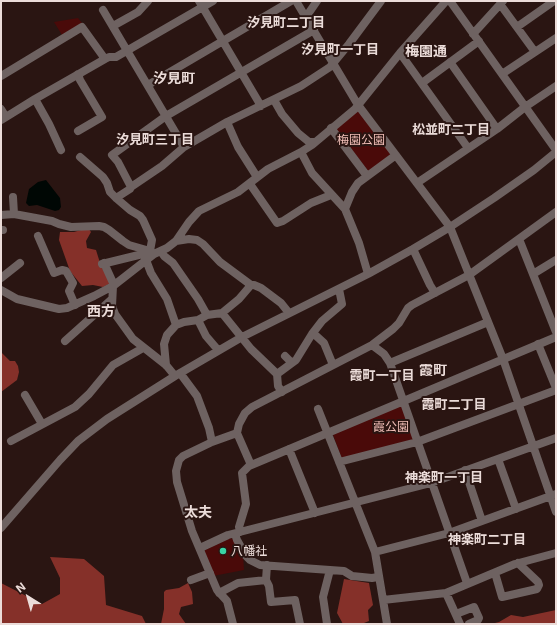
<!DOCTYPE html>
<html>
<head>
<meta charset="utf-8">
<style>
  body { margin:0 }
  #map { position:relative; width:557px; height:625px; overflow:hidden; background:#2a1512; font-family:Inter,sans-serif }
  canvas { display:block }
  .frame { position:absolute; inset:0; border:2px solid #ebdcd9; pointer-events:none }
  .north { position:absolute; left:8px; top:577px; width:40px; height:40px; -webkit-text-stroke:3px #2a1512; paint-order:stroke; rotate:323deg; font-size:11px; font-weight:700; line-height:16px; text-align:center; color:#ebdcd9 }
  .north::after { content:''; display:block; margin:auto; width:14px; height:18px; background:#ebdcd9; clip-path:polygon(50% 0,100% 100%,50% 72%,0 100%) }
</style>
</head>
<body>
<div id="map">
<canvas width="557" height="625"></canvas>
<div class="frame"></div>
<div class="north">N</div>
</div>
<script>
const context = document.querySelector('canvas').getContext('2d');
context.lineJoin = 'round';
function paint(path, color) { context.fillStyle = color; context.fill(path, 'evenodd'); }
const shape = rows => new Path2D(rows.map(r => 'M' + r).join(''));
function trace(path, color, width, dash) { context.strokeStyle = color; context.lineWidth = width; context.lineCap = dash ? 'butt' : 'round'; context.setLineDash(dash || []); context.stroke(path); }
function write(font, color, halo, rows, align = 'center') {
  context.font = font + ' Inter,"Noto Sans JP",sans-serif'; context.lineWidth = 4; context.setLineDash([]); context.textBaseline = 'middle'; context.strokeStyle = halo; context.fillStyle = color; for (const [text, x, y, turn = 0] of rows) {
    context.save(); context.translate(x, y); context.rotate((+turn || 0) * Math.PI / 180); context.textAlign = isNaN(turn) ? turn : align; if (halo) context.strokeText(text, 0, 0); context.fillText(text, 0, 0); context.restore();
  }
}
paint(shape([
  [78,18,82,23,62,35,54,22],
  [357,111,360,112,391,154,369,172,336,129],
  [402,403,416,439,342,459,332,432],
  [231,538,235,541,243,555,244,570,213,576,204,553,205,550]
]), '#4a0a09');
paint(shape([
  [88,228,91,232,86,241,87,248,96,250,101,266,111,283,103,287,93,285,82,286,70,271,59,240,60,232,74,232],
  [1,352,10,361,15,361,18,366,19,372,17,380,1,392],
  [50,557,84,559,104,576,106,605,142,616,146,624,1,624,1,583,42,604,60,594,60,578],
  [344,579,369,583,373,605,368,610,369,621,364,623,364,624,349,624,348,623,343,624,337,613],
  [188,583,192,592,193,604,181,607,179,614,186,624,161,624,164,609,164,592,166,590,179,588],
  [556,610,556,624,491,624,499,622,511,615,523,617]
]), '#853029');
paint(shape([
  [46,180,60,198,61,207,59,210,55,211,37,205,29,206,26,203,29,189,38,182]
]), '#000704');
trace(shape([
  [199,1,261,106],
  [296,1,358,105,450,227,503,359,556,512],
  [450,1,556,150],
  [500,4,535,52],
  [103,10,184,147],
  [306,17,317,1],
  [113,26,138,12,148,1],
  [517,27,554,1],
  [314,30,166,116,112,155,118,162,131,187,162,166,184,147,227,122,301,86,330,67,349,44,381,1],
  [473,34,503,1],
  [400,53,468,148],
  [450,62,497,129],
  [502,74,556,38],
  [1,76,82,27,105,59],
  [422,83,479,41],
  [148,85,291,1],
  [35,99,49,124,61,150],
  [274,100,282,114,298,133,309,142,314,142],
  [1,109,6,117],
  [1,120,35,99,105,59,109,57,116,57,213,1],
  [227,122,238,147,257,177],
  [331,128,367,176],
  [78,131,102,117,80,80,78,74],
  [301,152,312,173,345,209],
  [80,157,103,177,107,183,110,192,116,198,130,210,140,216,143,220,152,240,150,251],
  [417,183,497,129,525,107,556,86],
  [250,184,277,223,283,221,311,203,331,195],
  [13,197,14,214,52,221,59,224,71,227,99,226,104,227,109,230,123,241,129,245,150,251,154,254],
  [116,198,130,189,131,187],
  [1,215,14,214],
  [1,230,3,230],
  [38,236,54,273,62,270,66,271,73,283,69,291,75,305],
  [519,239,556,332],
  [176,241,189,222,199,211,238,192,268,169,301,152,312,145,355,109,400,53,446,1],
  [413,249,430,285,435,293],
  [161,251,164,256,173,263,182,276,198,299,207,315],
  [146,260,151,273,167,299,176,325],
  [104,263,114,285],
  [102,264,151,252],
  [368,274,359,243,345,209,352,192,358,183,396,155],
  [533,274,556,260],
  [1,278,20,263],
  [113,286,112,306,115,314,133,339,166,365,175,376],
  [1,290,17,299,59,309,67,308,94,296,113,286,154,254,167,248,176,241,189,239,197,240,203,244,220,262,251,285,254,285,261,288,281,303,289,313],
  [222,313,251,349,277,374,278,386,282,392],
  [198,320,206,336,218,350],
  [313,333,324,343,333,365],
  [65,341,112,299],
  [538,344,556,388],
  [372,345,384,354,390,363,467,583],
  [285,356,292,363],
  [390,363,488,322],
  [166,365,164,344,167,335,176,325,184,322,198,320,207,315,222,313,239,299,251,285],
  [180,373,197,396,209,428,212,442,183,456,179,460,176,471,177,482,192,531,217,590,227,601,233,624],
  [277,374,296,360,312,334,322,321,342,304,339,289],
  [25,395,42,424],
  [318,409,375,552,387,624],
  [237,433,251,465],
  [11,441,75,407,89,394,113,365,143,348],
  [212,442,237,433,239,424,245,413,252,407,372,345,393,329,399,323,408,308,412,305,469,275,556,212],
  [289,449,315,513],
  [498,459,516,509],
  [339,462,417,442,556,390],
  [465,470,482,521],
  [1,528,60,460,78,441,107,419,175,376,242,337,368,274,413,249,450,227,494,198,534,170,556,152],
  [240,532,239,527,246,504,242,473,249,466,556,337],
  [235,534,237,540,246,556,250,560,260,565,344,571,352,576,372,578,378,577],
  [200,548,228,535,431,483,556,438],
  [375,552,449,533,556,494],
  [267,565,266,580,269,586,271,602,295,600,300,624],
  [495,573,502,597,537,589,539,585,538,582,518,563],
  [191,580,210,573],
  [219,593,238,583,266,580],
  [446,593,460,624],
  [383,600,446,593,515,564,556,553],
  [456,614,474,607,479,618,478,620,469,624],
  [327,624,323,597,330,570]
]), '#6e6261', 8);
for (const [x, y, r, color] of [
  [223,551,4,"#3ad4a5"]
]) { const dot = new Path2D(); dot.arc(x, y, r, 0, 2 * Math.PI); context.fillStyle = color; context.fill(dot); trace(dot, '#2a1512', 1.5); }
write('12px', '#f1beb7', '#2a1512', [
  ["梅園公園",361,140],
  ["霞公園",391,427]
]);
write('12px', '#ebdcd9', '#2a1512', [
  ["八幡社",231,551]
], 'left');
write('bold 13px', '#ebdcd9', '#2a1512', [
  ["汐見町二丁目",286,23],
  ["汐見町一丁目",340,50],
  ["松並町二丁目",451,130],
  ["汐見町三丁目",155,140],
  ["霞町一丁目",382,376],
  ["霞町二丁目",454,405],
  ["神楽町一丁目",444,478],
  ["神楽町二丁目",487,540]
]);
write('bold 14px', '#ebdcd9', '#2a1512', [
  ["梅園通",426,52],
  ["汐見町",174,79],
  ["西方",101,312],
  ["霞町",433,371],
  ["太夫",198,513]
]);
</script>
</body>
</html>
